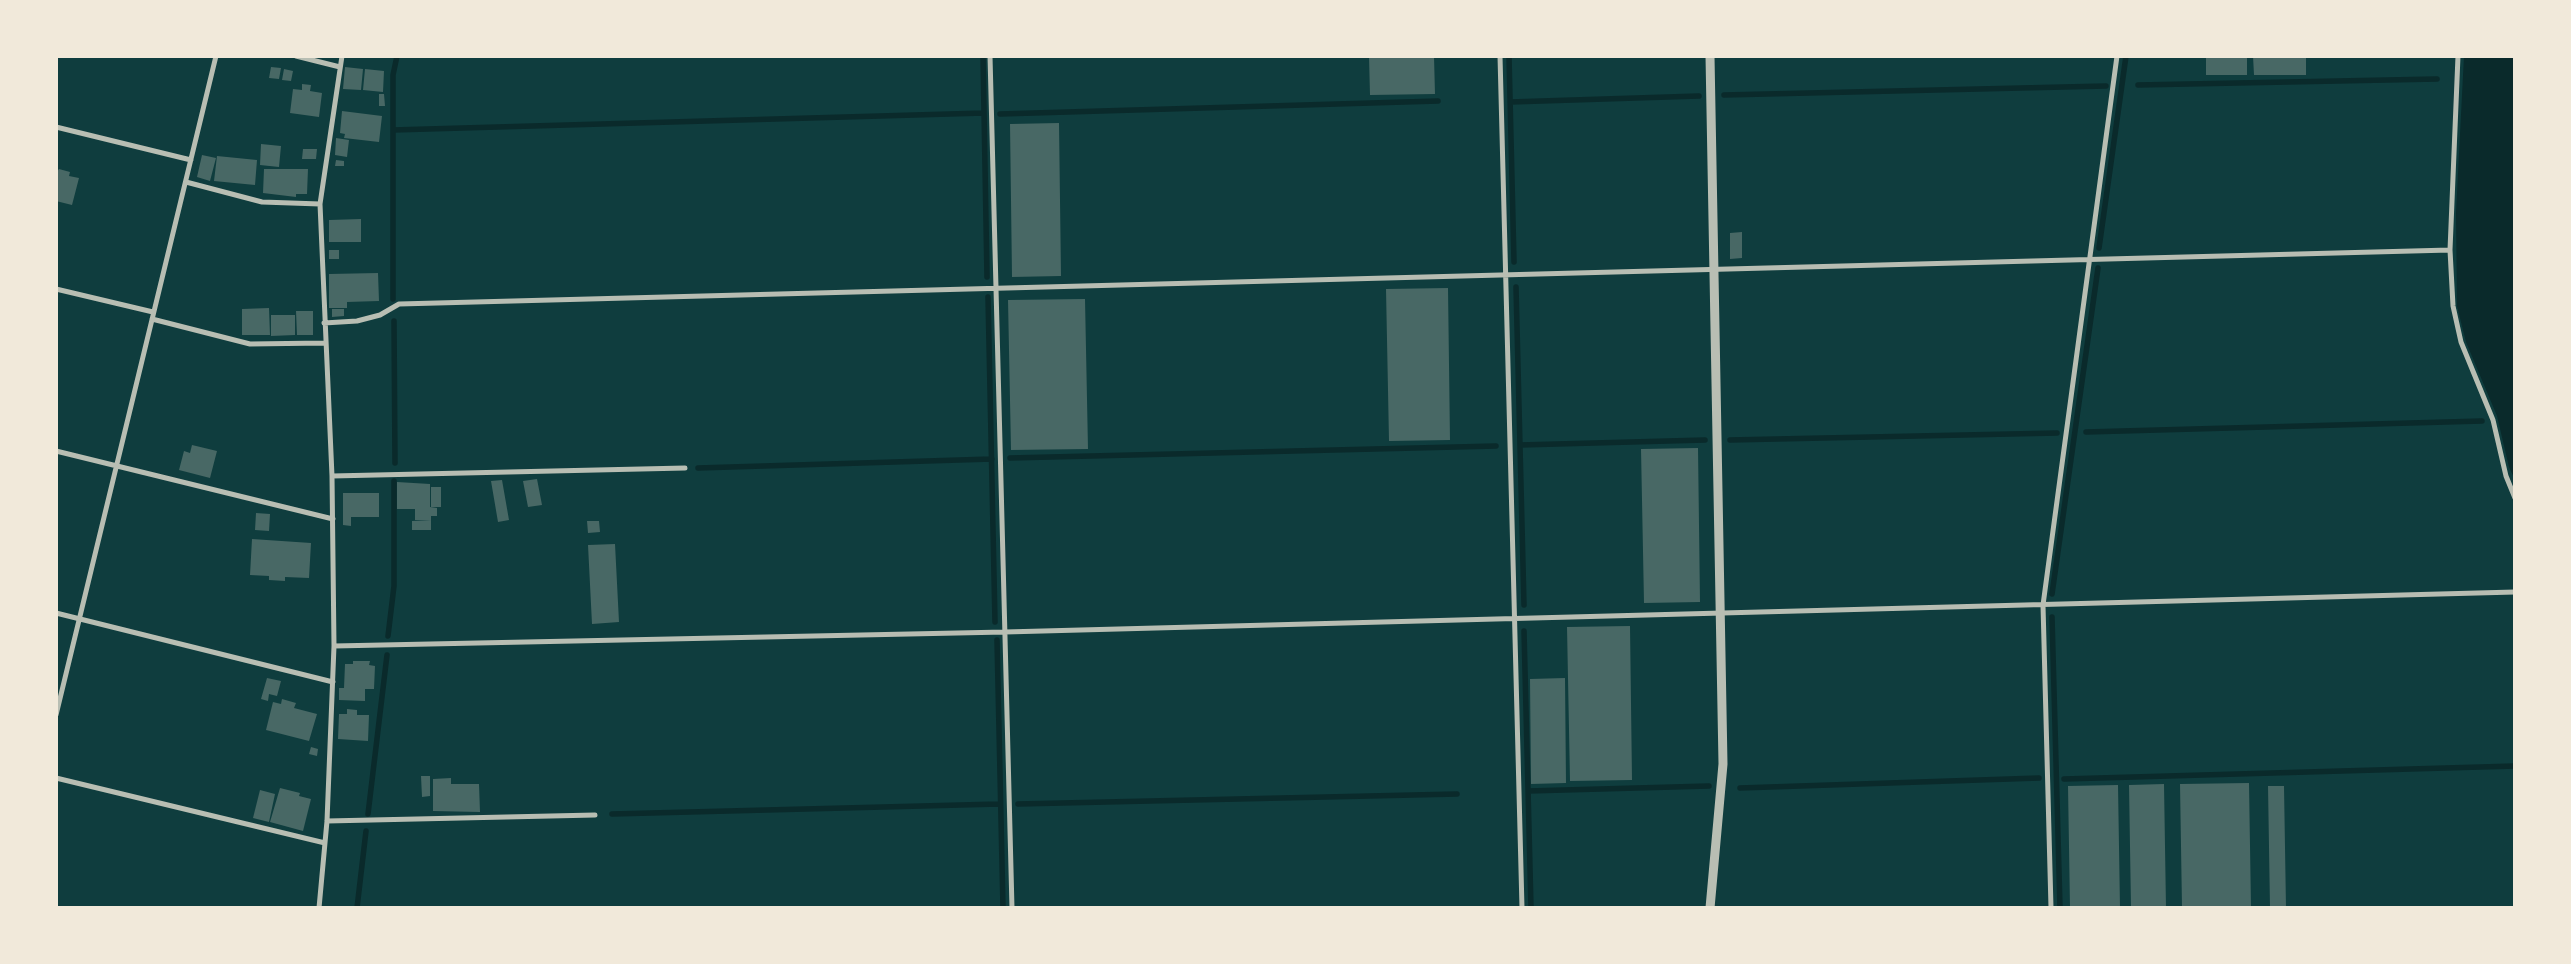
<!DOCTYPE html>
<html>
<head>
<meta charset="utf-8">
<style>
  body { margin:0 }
  #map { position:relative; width:2571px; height:964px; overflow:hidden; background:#0f3d3e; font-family:"Alegreya Sans",sans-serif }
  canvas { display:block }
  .frame { position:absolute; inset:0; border:58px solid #f1e9da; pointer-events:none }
</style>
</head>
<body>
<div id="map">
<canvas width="2571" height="964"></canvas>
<div class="frame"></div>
</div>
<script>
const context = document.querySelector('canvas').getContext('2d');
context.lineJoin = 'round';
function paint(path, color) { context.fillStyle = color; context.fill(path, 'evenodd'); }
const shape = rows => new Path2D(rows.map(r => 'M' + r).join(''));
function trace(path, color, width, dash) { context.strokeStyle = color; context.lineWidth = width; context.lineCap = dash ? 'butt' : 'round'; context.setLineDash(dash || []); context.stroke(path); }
paint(shape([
  [2464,56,2515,56,2515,480,2509,467,2497,416,2466,342,2457,306,2456,213]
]), '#0a2a2b');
trace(shape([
  [983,56,987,277],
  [1509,56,1514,262],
  [2138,85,2437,79],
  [1724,95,2106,86],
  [1510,102,1699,96],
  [1000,114,1438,101],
  [393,130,984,113],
  [2099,248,2126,56],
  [1516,287,1524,605],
  [988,297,995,622],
  [393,299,393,75,397,56],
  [394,321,395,463],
  [2086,432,2482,421],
  [1730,440,2057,433],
  [1520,445,1705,440],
  [1010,458,1496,446],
  [698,468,992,459],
  [2052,594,2098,268],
  [2052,617,2060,908],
  [1524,631,1531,908],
  [388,636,394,586,394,481],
  [997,640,1003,908],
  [2064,779,2515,766],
  [1740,788,2039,778],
  [1528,791,1709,786],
  [1018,804,1457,794],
  [368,814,387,655],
  [612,814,999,804],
  [357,908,366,831]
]), '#0a2a2b', 5.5);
paint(shape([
  [1369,56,1434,56,1435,94,1370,95],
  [2206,56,2247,56,2247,75,2206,75],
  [2253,56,2306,56,2306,75,2254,75],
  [271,67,281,68,279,79,269,78],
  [345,67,363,69,361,90,343,89],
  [284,69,293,71,291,81,282,80],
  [365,69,384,71,383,92,363,90],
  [302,84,311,85,310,91,322,93,319,117,290,113,293,89,302,90],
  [379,94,384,94,385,106,379,106],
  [342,111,382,116,379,142,344,138,345,134,340,133],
  [1059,123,1061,276,1012,277,1010,124],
  [336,138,349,140,347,157,335,155],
  [261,144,281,146,279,167,260,165],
  [303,149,317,149,316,159,302,159],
  [202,155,216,158,210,181,197,177],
  [217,156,257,160,255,185,214,181],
  [336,160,344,161,344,166,335,166],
  [59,169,70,172,69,176,79,178,72,205,56,201,56,173],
  [264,169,308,169,307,194,296,194,296,197,263,193],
  [361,219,361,242,329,242,329,220],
  [1742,232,1742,258,1730,259,1730,233],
  [329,250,339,250,339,259,329,259],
  [378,273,379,301,347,302,347,308,329,308,329,274],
  [1448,288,1450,440,1389,441,1386,289],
  [1085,299,1088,449,1011,450,1008,300],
  [269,308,270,335,242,335,242,309],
  [332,309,344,309,344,316,332,317],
  [296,311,313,311,313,335,297,335],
  [271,315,295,315,295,335,271,336],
  [192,445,217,451,210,478,179,470,184,451,190,453],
  [1698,448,1700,602,1644,603,1641,449],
  [537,479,542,505,528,507,523,481],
  [502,480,509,520,498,522,491,481],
  [397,482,430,484,430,507,437,508,437,516,431,516,431,520,415,520,415,509,397,509],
  [431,487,441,487,441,507,431,507],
  [343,493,379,493,379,517,351,517,351,526,343,525],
  [256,513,270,514,269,531,255,530],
  [431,520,431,530,412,530,412,521],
  [587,521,599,521,600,532,588,533],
  [252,539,311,543,309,578,285,577,285,581,269,580,269,576,250,575],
  [615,544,619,622,592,624,588,545],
  [1630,626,1632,780,1570,781,1567,627],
  [353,661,370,661,369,665,375,666,374,689,365,689,365,701,339,700,339,688,344,688,345,664,353,664],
  [267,678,281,681,277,696,269,694,268,701,261,699],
  [1565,678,1566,783,1531,784,1530,679],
  [282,699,296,703,294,708,317,714,309,741,266,730,273,702,281,704],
  [347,709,357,710,357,715,369,715,368,741,338,739,339,714,347,714],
  [311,747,318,749,317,756,309,754],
  [421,776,430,776,430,796,422,797],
  [451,778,451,784,479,784,480,812,433,811,433,779],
  [2249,783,2251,908,2182,908,2180,784],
  [2164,784,2166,908,2131,908,2129,785],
  [2118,785,2120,908,2070,908,2068,786],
  [2268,786,2284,786,2286,908,2270,908],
  [280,788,300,793,299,796,311,799,303,831,270,822],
  [260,790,275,794,269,822,253,818]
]), '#486865');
trace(shape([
  [296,56,340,67],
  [990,56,1012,908],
  [1500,56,1522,908],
  [2458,56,2450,250,2453,306,2461,342,2493,420,2506,476,2515,498],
  [56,127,191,160],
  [186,182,262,202,320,204],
  [56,289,153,312],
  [152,319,250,344,324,343],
  [324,323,357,321,380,315,399,304,2450,250],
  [56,451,333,519],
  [332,476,685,468],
  [56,613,333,682],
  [334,646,1005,632,2515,592],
  [56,715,216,56],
  [56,778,325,843],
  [327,821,595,815],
  [319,908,327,821,334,646,332,476,320,204,342,56],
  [2051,908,2043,605,2117,56]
]), '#b8beb3', 5);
trace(shape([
  [1710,908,1723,764,1710,56]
]), '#b8beb3', 9);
</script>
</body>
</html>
